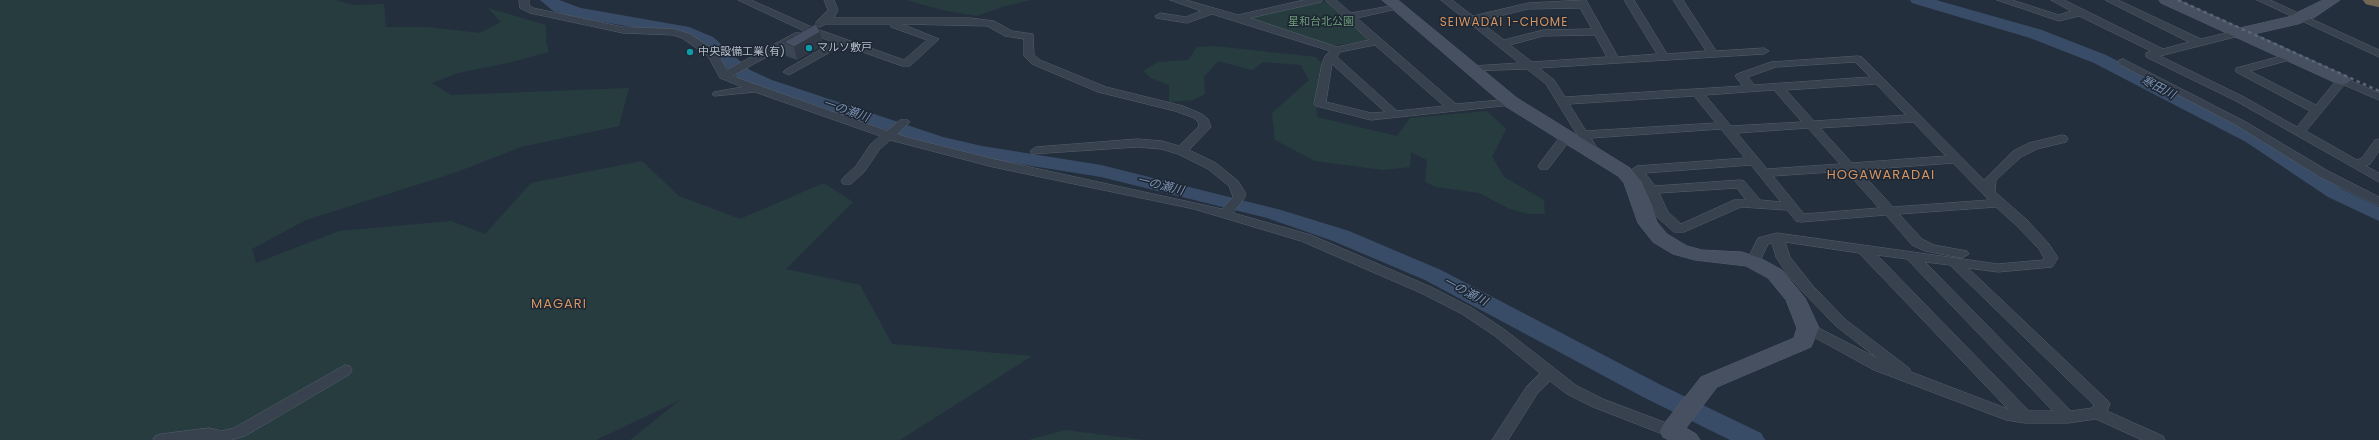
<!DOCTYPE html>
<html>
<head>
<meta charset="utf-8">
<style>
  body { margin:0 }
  canvas { display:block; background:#242f3e }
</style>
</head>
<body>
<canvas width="2379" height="440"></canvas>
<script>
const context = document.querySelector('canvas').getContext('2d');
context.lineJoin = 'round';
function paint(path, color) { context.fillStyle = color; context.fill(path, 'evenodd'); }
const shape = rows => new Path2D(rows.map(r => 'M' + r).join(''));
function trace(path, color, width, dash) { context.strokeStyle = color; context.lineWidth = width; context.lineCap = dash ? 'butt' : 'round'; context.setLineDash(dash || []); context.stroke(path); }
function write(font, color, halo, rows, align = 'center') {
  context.font = font + ' Poppins,"Noto Sans JP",sans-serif'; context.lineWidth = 3; context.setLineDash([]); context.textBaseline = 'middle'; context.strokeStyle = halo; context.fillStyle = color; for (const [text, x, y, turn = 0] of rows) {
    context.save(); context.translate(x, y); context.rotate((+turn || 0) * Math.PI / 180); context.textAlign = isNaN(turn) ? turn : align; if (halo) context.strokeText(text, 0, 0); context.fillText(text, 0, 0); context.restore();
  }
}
paint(shape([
  [0,0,336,0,353,5,384,4,386,27,428,27,480,33,501,22,488,8,546,25,546,42,549,52,512,62,458,73,432,83,451,95,629,88,619,126,521,147,457,172,306,220,252,249,256,263,339,231,451,221,485,234,531,183,642,161,679,196,740,219,824,183,853,202,786,269,860,285,892,344,1032,356,900,440,630,440,680,400,596,440,0,440],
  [906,0,1031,0,1005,6,977,16,942,10],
  [1323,1,1327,2,1368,38,1368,40,1333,46,1250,19,1250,17],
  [1214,46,1316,57,1322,64,1316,100,1317,117,1397,136,1410,118,1487,111,1506,129,1492,157,1504,177,1544,200,1545,214,1529,214,1510,209,1479,193,1436,187,1425,182,1427,160,1411,152,1410,167,1383,170,1315,161,1275,140,1272,113,1309,80,1301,65,1263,62,1252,70,1218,61,1204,77,1205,94,1193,100,1169,102,1169,85,1151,78,1143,71,1158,62,1188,60,1197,47],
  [1065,430,1144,440,1028,440]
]), '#263c3f');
paint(shape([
  [540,0,559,0,581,8,689,27,713,37,750,70,772,80,943,137,982,146,1101,165,1281,210,1349,231,1441,270,1661,385,1761,433,1765,440,1730,440,1643,397,1425,280,1333,241,1267,218,1101,177,982,158,930,145,760,88,738,78,701,45,679,35,573,17,553,11,540,0],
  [1910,0,1936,0,2042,30,2106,55,2260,134,2342,189,2379,207,2379,221,2328,197,2246,142,2094,63,2030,38,1912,3,1910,0]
]), '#394c67');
const street = shape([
  [519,0,529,0,529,5,533,8,623,27,674,29,690,34,717,52,727,70,795,33,803,33,803,37,732,76,887,131,900,120,908,120,910,122,908,124,897,134,909,138,993,159,1222,209,1233,197,1229,186,1208,169,1178,154,1161,149,1137,147,1032,154,1030,151,1036,147,1137,139,1162,141,1179,146,1199,126,1198,122,1194,118,1175,111,1098,92,1032,64,1024,56,1024,39,1005,36,987,26,902,24,939,39,910,66,902,66,843,45,789,75,783,72,785,70,833,42,806,32,738,0,751,0,814,28,904,60,927,40,891,27,890,24,826,24,820,27,816,26,816,22,828,10,824,0,834,0,838,10,834,18,970,18,994,21,1012,31,1033,34,1034,55,1040,60,1106,87,1183,106,1202,114,1208,119,1211,127,1189,150,1216,163,1238,181,1245,192,1245,197,1233,213,1311,235,1431,287,1472,308,1505,330,1577,386,1603,399,1677,427,1679,431,1677,435,1671,437,1665,435,1593,407,1567,394,1550,381,1537,394,1508,440,1492,440,1527,386,1540,373,1495,336,1462,314,1421,293,1301,241,1194,209,993,167,890,140,879,150,865,171,851,184,843,184,841,181,843,178,856,166,870,145,880,136,755,92,714,96,712,94,714,92,742,87,720,78,708,56,682,38,673,35,623,33,530,13,520,8,519,0],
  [1170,0,1186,0,1238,15,1304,0,1322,0,1321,2,1250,18,1337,47,1369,40,1325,0,1336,0,1351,13,1401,4,1401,8,1357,18,1456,104,1511,99,1517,102,1511,105,1371,120,1316,106,1314,104,1322,64,1325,56,1330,51,1212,14,1187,23,1156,18,1155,16,1160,13,1186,17,1201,11,1170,0],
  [1375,45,1444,106,1397,111,1337,57,1340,52,1375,45],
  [1332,64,1385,112,1371,113,1326,102,1332,64],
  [1441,0,1452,0,1473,16,1528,3,1586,0,1618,57,1657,54,1624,0,1634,0,1667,54,1706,51,1673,0,1683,0,1716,51,1764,48,1769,51,1764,54,1539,68,1554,80,1565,97,1743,86,1735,76,1737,74,1771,62,1858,56,1862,57,1984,180,2013,151,2029,143,2062,135,2066,136,2068,139,2066,142,2037,149,2021,157,1996,180,1995,192,2027,220,2049,244,2058,258,2052,267,1998,272,1968,268,2107,400,2110,404,2107,411,2163,436,2165,440,2142,440,2096,419,2068,423,2025,423,2006,420,1874,370,1803,331,1801,328,1803,325,1813,325,1877,358,1836,326,1803,292,1787,274,1776,257,1772,243,1768,244,1758,265,1753,266,1746,262,1758,238,1777,233,1998,264,2043,260,2044,258,2039,249,2017,226,1996,207,1899,214,1922,239,1934,245,1967,251,1969,254,1962,258,1925,251,1912,245,1886,215,1801,222,1796,221,1787,210,1741,207,1684,232,1674,232,1657,217,1645,190,1631,170,1637,166,1745,158,1721,129,1591,138,1600,153,1594,157,1590,156,1546,84,1527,69,1469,71,1469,67,1473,66,1519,63,1441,0],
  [1580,8,1592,29,1543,30,1504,40,1479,21,1528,9,1580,8],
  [1595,35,1607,57,1532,62,1510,45,1543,36,1595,35],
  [1855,62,1870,77,1754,85,1748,77,1776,67,1855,62],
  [1876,84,1906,115,1814,121,1786,90,1876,84],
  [1774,90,1802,122,1731,126,1705,95,1774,90],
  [1694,96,1716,123,1586,131,1569,104,1694,96],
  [1913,122,1946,156,1852,163,1820,128,1913,122],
  [1808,128,1840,164,1767,169,1737,133,1808,128],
  [1953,163,1989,200,1893,207,1859,170,1953,163],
  [1751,165,1781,202,1760,200,1744,181,1740,180,1655,186,1645,173,1751,165],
  [1846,171,1879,208,1804,214,1773,176,1846,171],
  [1737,188,1746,200,1734,200,1681,224,1668,212,1659,193,1737,188],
  [1785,242,1859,253,2008,409,1911,372,1909,368,1846,320,1813,286,1790,257,1785,242],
  [1877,255,1907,259,2053,411,2029,411,1877,255],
  [1925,262,1950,265,2094,405,2092,408,2071,411,1925,262],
  [1997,0,2012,0,2059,15,2071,11,2051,0,2064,0,2163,49,2189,42,2105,0,2118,0,2201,39,2239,30,2243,31,2243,35,2160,56,2244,97,2297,127,2310,111,2236,72,2236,68,2289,54,2294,57,2293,59,2250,71,2316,105,2338,78,2342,77,2379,93,2379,100,2344,85,2306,131,2357,160,2362,158,2375,140,2379,139,2379,151,2370,164,2366,166,2379,173,2379,182,2236,101,2146,57,2146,53,2151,51,2079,16,2059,21,1997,0],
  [2257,0,2270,0,2379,50,2379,57,2257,0],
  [2123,59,2244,121,2328,171,2379,197,2379,206,2320,177,2236,125,2119,64,2119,60,2123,59],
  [1566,133,1572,137,1570,140,1548,169,1540,169,1538,166,1540,163,1562,134,1566,133],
  [345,365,350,366,352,370,350,374,245,436,231,440,153,440,155,436,161,434,209,428,222,431,234,428,345,365]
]);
const secondary = shape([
  [1382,0,1398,0,1517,98,1630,168,1642,182,1657,222,1667,234,1687,246,1702,250,1742,252,1760,258,1782,270,1805,298,1819,328,1811,347,1717,387,1686,428,1696,434,1700,440,1669,440,1663,437,1660,431,1663,425,1701,377,1794,338,1797,328,1786,300,1768,278,1746,266,1695,260,1673,254,1653,242,1638,223,1624,183,1618,176,1505,106,1382,0],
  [2159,0,2178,0,2240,28,2288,17,2323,0,2340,0,2315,17,2298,24,2254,34,2348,77,2350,80,2348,83,2342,85,2336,83,2161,3,2159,0]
]);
const highway = shape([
  [2363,0,2379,0,2379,7,2366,4,2363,0]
]);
trace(street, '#565f6c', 1);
trace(secondary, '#565f6c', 1);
trace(highway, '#434c59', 1);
paint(street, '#38414e');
paint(secondary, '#465061');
paint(highway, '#746855');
trace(shape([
  [2178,0,2379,91]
]), '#5a6575', 2.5, [3.5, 3.5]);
paint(shape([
  [820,32,823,45,797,60,786,56,784,42]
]), '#3b4654');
paint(shape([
  [820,32,823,45,797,60,794,47]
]), '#303945');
const building = shape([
  [816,24,820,32,794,47,784,42,816,24]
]);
paint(building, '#455162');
trace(building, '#303945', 1);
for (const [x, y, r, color] of [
  [809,48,4,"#0f9aa8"],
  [690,52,4,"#0f9aa8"]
]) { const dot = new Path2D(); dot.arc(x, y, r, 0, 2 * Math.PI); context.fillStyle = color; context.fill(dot); trace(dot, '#1d2633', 1.5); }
write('11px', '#6b9a76', '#1d2633', [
  ["星和台北公園",1321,22]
]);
write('11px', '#b4bcc9', '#1d2633', [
  ["マルソ敷戸",817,48],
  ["中央設備工業(有)",698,52]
], 'left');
context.letterSpacing = '1px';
write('12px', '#d59563', '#1d2633', [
  ["SEIWADAI 1-CHOME",1504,23]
]);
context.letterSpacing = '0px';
write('italic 12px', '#7c92b1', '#1d2633', [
  ["寒田川",2158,88,27],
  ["一の瀬川",846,111,19],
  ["一の瀬川",1160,186,14],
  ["一の瀬川",1465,292,28]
]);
context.letterSpacing = '1px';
write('13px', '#d59563', '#1d2633', [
  ["HOGAWARADAI",1881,176],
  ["MAGARI",559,305]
]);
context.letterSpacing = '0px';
</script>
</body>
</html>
